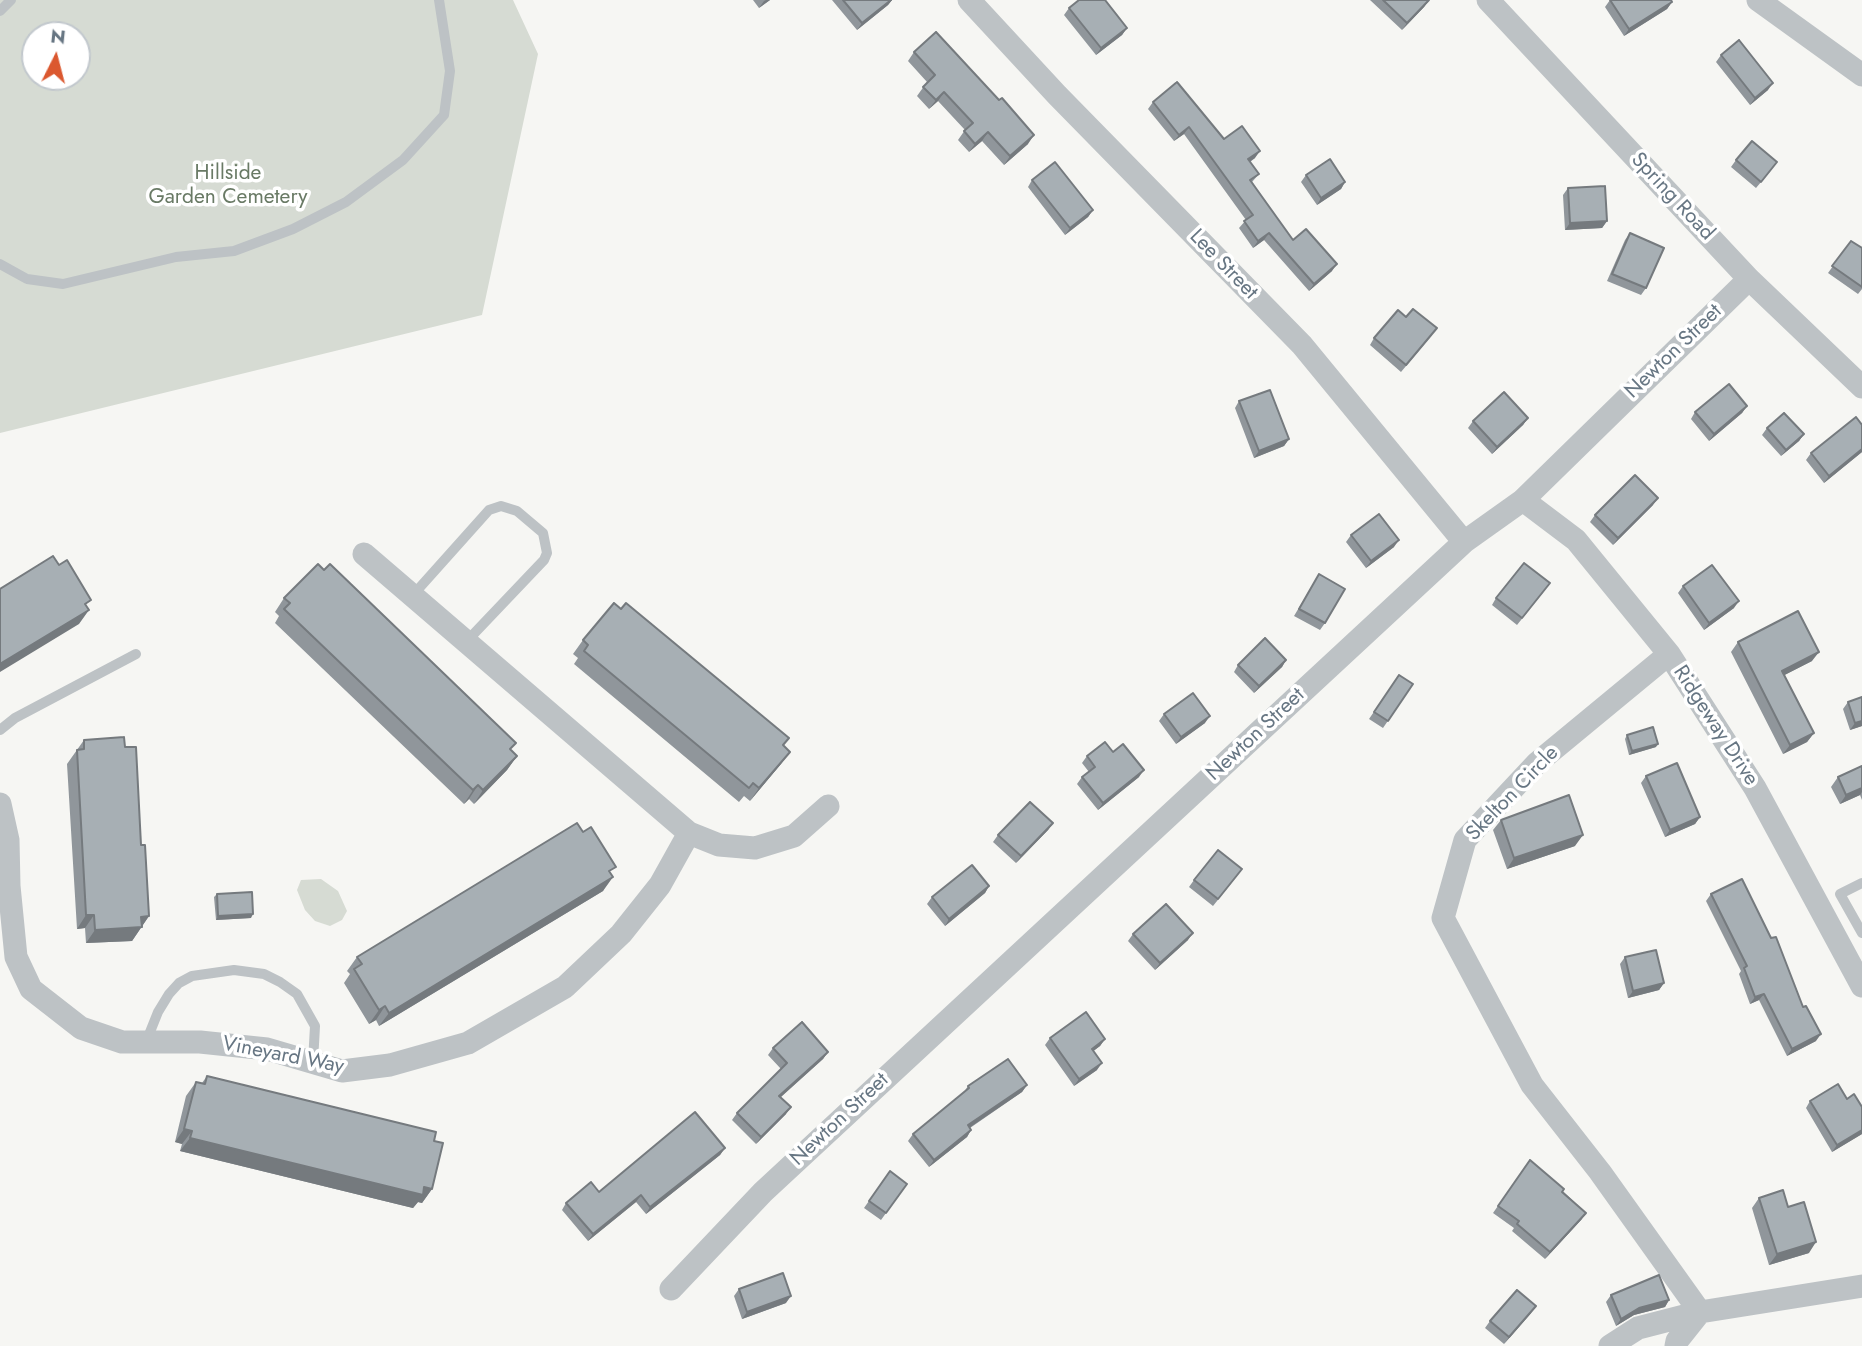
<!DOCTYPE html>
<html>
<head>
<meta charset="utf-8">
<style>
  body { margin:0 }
  #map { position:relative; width:1862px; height:1346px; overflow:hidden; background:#f6f6f3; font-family:Jost,sans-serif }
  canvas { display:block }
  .north { position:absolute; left:21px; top:21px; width:70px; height:70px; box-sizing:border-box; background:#fff; border:2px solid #c2c8cd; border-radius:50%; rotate:6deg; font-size:19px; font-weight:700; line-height:28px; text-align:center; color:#677683 }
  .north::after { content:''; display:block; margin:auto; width:24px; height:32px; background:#db582f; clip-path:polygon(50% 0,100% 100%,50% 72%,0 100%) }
</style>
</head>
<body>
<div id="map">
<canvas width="1862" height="1346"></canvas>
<div class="north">N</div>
</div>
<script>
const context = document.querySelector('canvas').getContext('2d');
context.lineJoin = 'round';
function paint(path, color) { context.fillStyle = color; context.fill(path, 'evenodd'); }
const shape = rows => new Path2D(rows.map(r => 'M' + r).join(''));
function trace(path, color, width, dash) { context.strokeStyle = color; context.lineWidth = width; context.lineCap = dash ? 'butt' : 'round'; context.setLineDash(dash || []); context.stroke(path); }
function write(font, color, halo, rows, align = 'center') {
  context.font = font + ' Jost,sans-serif'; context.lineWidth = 7; context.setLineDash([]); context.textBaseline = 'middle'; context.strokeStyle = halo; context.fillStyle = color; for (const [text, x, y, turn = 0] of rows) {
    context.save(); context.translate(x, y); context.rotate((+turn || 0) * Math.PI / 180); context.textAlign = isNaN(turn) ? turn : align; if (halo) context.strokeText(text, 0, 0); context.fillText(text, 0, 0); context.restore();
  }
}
paint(shape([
  [0,0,513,0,538,54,482,315,0,433],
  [35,35,77,35,77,77,35,77],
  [321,879,338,891,347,911,342,920,330,926,315,921,305,910,297,890,301,880]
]), '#d6dbd3');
trace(shape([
  [0,11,11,0],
  [0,264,27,279,63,284,176,257,234,251,293,229,346,202,403,160,444,115,450,71,439,0],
  [413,595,489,510,501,506,517,511,543,533,547,553,544,560,466,642],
  [0,730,15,718,136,654],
  [1862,883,1840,894,1862,933],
  [146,1042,158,1012,169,994,179,983,192,976,234,970,264,974,280,982,297,994,315,1026,313,1062]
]), '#bdc2c5', 10);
trace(shape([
  [969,0,1057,95,1302,345,1464,542],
  [1488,0,1749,279,1862,387],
  [1758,0,1862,75],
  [1523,500,1576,540,1669,654,1755,788,1862,986],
  [1669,654,1537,763,1465,840,1443,918,1532,1085,1600,1172,1700,1312],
  [0,804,8,840,9,886,16,957,31,989,81,1028,122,1042,200,1042,267,1049,342,1071,390,1065,468,1043,565,987,621,934,660,885,689,833,364,554],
  [689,833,719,845,755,848,794,836,828,806],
  [671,1289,763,1192,1464,542,1523,500,1749,279],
  [1610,1346,1638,1328,1700,1312,1862,1286],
  [1676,1346,1677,1341,1700,1312]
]), '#bdc2c5', 23);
paint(shape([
  [753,0,770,0,759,8],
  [832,0,892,0,888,5,857,30],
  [1370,0,1429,0,1424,7,1402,30],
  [1610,0,1672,2,1667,9,1624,36,1605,7],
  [1069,8,1127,28,1122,35,1096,55,1064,15],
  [914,52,1028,144,1004,165,982,141,969,152,958,140,965,130,938,101,929,109,917,96,927,82,908,61],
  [1721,55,1768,90,1750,105,1716,62],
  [1153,102,1224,139,1255,158,1250,162,1259,174,1252,182,1293,240,1332,271,1309,291,1264,240,1253,248,1239,228,1246,220,1184,134,1174,141,1148,109],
  [1736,160,1772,169,1756,188,1731,167],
  [1306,175,1345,182,1341,189,1317,205,1301,182],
  [1032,180,1093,210,1088,217,1065,235,1028,187],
  [1568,188,1607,221,1602,228,1565,230,1563,195],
  [1630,233,1646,288,1641,295,1607,281,1625,240],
  [1851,241,1862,248,1862,289,1858,294,1828,273],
  [1406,317,1432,335,1401,372,1370,345,1374,338],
  [1239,401,1289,439,1284,446,1254,458,1235,408],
  [1747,406,1742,413,1709,441,1691,419,1695,412],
  [1528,418,1523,425,1492,454,1468,428,1473,421],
  [1767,428,1804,434,1799,441,1781,456,1762,435],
  [1862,452,1824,483,1806,460,1811,453],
  [1653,505,1613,545,1590,522,1595,515],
  [1351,535,1394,547,1366,568,1346,542],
  [1319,574,1325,623,1320,630,1294,616],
  [1683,586,1734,608,1704,630,1678,593],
  [1545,590,1517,625,1492,605,1496,598],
  [284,598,511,750,517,756,507,770,474,804,469,799,464,804,275,623,279,616,275,612],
  [583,640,789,738,783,746,790,752,780,765,750,801,744,796,739,802,574,664,578,658,573,654],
  [1738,642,1812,661,1784,675,1814,733,1807,742,1783,754,1731,652],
  [1286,660,1282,667,1254,693,1234,672,1238,665],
  [1399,675,1413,684,1383,728,1369,719],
  [1862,697,1862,726,1850,730,1843,709,1848,702],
  [1164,714,1205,723,1176,744,1159,721],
  [1627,735,1656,747,1629,755,1625,739],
  [84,740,125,747,141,845,149,916,132,941,86,943,85,928,77,929,67,764],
  [1113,752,1139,777,1098,810,1077,784,1082,777,1089,772,1082,763,1087,756],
  [1862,766,1862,800,1860,795,1840,804,1831,787,1838,777],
  [1646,776,1700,817,1695,824,1665,837,1641,783],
  [1501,820,1575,846,1507,869,1493,830],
  [1053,823,1048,830,1016,863,993,842,998,835],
  [611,874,603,891,379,1026,376,1020,369,1024,344,983,350,974,347,971,357,957],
  [1237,876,1213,906,1189,887,1194,880],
  [989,886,985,893,945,926,927,904,932,897],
  [217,894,251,918,216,920,214,897],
  [1711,894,1803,1007,1816,1041,1787,1056,1759,1000,1750,1004,1739,974,1741,971,1706,901],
  [1133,934,1188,940,1155,970,1128,941],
  [1625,957,1664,983,1659,990,1628,998,1620,964],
  [1050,1038,1105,1039,1100,1046,1093,1051,1097,1070,1074,1086,1045,1045],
  [773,1048,828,1052,823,1059,781,1097,786,1114,756,1144,732,1120,737,1113,781,1069,768,1055],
  [207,1076,434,1141,432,1189,422,1203,418,1202,413,1208,180,1151,182,1144,175,1142,186,1096,196,1082,202,1083],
  [1027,1085,1022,1092,970,1128,971,1130,967,1137,929,1167,908,1141,913,1134,964,1092,968,1086],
  [1847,1099,1862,1107,1862,1134,1832,1152,1806,1108,1810,1101],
  [725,1148,720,1155,646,1214,636,1202,588,1241,562,1210,566,1203],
  [1530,1160,1586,1213,1581,1220,1545,1259,1512,1231,1514,1228,1493,1213],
  [890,1171,907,1184,881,1220,864,1208],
  [1759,1198,1788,1207,1809,1253,1769,1265,1752,1208],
  [739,1289,786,1303,742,1319,734,1296],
  [1611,1295,1669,1300,1665,1307,1634,1315,1616,1326,1606,1302],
  [1531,1313,1504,1344,1485,1328,1490,1321]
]), '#90969b');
paint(shape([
  [766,0,770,0,759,8,764,1],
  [891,0,892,0,888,5,857,30,862,23],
  [1429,0,1424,7,1402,30,1407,23],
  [1672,2,1667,9,1624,36,1629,29],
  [1127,28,1122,35,1096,55,1101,48],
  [1773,83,1768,90,1750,105,1755,98],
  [944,92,938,101,929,109,936,100],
  [1189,127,1184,134,1174,141,1179,135],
  [988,132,982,141,969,152,975,144],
  [1034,135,1028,144,1004,165,1010,156],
  [1260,151,1255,158,1243,166,1248,159],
  [1345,182,1341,189,1317,205,1321,198],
  [1093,210,1088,217,1065,235,1070,228],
  [1607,221,1602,228,1565,230,1570,223],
  [1269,233,1264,240,1253,248,1258,241],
  [1337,264,1332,271,1309,291,1314,284],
  [1747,406,1742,413,1709,441,1714,434],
  [1528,418,1523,425,1492,454,1497,447],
  [1804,434,1799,441,1781,456,1786,450],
  [1289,439,1284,446,1254,458,1259,451],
  [1862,449,1862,452,1824,483,1829,476],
  [1658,498,1653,505,1613,545,1618,538],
  [1399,540,1394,547,1366,568,1371,561],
  [1739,601,1734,608,1704,630,1709,623],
  [89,610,79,624,0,672,0,664],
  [1819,652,1812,661,1775,680,1782,671],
  [1286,660,1282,667,1254,693,1259,686],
  [1210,716,1205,723,1176,744,1181,737],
  [1862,721,1862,726,1850,730,1855,723],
  [1814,733,1807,742,1783,754,1790,745],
  [1658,744,1656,747,1629,755,1632,751],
  [790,752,780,765,750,801,759,788],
  [517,756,507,770,474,804,483,790],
  [1144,770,1139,777,1098,810,1103,803],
  [478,785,469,799,464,804,473,790],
  [1862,788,1862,792,1860,795,1840,804,1846,795],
  [1700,817,1695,824,1665,837,1670,830],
  [1053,823,1048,830,1016,863,1021,856],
  [1583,835,1575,846,1507,869,1514,858],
  [613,877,603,891,379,1026,389,1013],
  [989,886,985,893,945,926,949,919],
  [253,914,251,918,216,920,218,916],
  [86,915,94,915,85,928,77,929],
  [149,916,132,941,86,943,95,930,141,917],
  [1193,933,1188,940,1155,970,1160,963],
  [1664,983,1659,990,1628,998,1633,991],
  [1764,994,1759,1000,1750,1004,1755,997],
  [385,1006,376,1020,369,1024,379,1010],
  [1821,1034,1816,1041,1787,1056,1792,1049],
  [1105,1039,1100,1046,1087,1056,1092,1049],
  [828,1052,823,1059,774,1103,779,1096],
  [1102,1063,1097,1070,1074,1086,1079,1079],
  [1027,1085,1022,1092,963,1132,968,1125],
  [791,1107,786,1114,756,1144,761,1137],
  [184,1129,192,1131,182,1144,175,1142],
  [971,1130,967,1137,929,1167,934,1160],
  [1862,1130,1862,1134,1832,1152,1837,1145],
  [190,1138,432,1189,422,1203,418,1202,413,1208,180,1151],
  [725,1148,720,1155,646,1214,650,1207],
  [641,1195,636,1202,588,1241,593,1234],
  [1586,1213,1581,1220,1545,1259,1550,1252],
  [1816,1242,1809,1253,1769,1265,1777,1254],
  [791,1296,786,1303,742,1319,747,1312],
  [1669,1300,1665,1307,1634,1315,1616,1326,1621,1319,1639,1308],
  [1536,1306,1531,1313,1504,1344,1509,1337]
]), '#757a7e');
const building = shape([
  [843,0,891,0,862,23,843,0],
  [1079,0,1105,0,1127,28,1101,48,1069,8,1079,0],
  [1383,0,1429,0,1407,23,1383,0],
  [1610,0,1671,0,1672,2,1629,29,1610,0],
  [936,32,999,100,1002,98,1034,135,1010,156,988,132,975,144,964,131,973,123,944,92,936,100,923,87,935,75,914,52,936,32],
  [1739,40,1773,83,1755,98,1721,55,1739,40],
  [1177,82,1224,139,1242,126,1260,151,1248,159,1259,174,1250,180,1293,240,1306,229,1337,264,1314,284,1269,233,1258,241,1244,221,1253,215,1189,127,1179,135,1153,102,1177,82],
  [1752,141,1777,162,1761,182,1736,160,1752,141],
  [1330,159,1345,182,1321,198,1306,175,1330,159],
  [1055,162,1093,210,1070,228,1032,180,1055,162],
  [1605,186,1607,221,1570,223,1568,188,1605,186],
  [1630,233,1664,248,1646,288,1612,274,1630,233],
  [1851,241,1862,248,1862,287,1832,266,1851,241],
  [1413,309,1437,328,1406,365,1374,338,1398,310,1406,317,1413,309],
  [1729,384,1747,406,1714,434,1695,412,1729,384],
  [1270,390,1289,439,1259,451,1239,401,1270,390],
  [1504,392,1528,418,1497,447,1473,421,1504,392],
  [1784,413,1804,434,1786,450,1767,428,1784,413],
  [1856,417,1862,425,1862,449,1829,476,1811,453,1856,417],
  [1635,475,1658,498,1618,538,1595,515,1635,475],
  [1379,514,1399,540,1371,561,1351,535,1379,514],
  [53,556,59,565,67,560,91,600,85,604,89,610,0,664,0,589,53,556],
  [1524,563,1550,583,1522,618,1496,598,1524,563],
  [318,564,324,570,330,564,516,743,510,749,517,756,483,790,478,785,473,790,284,609,290,603,284,598,318,564],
  [1712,565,1739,601,1709,623,1683,586,1712,565],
  [1319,574,1345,589,1325,623,1299,609,1319,574],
  [614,603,621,609,626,603,789,738,783,745,790,752,759,788,753,783,749,788,584,651,588,645,583,640,614,603],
  [1798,611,1819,652,1782,671,1814,733,1790,745,1738,642,1798,611],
  [1265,638,1286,660,1259,686,1238,665,1265,638],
  [1399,675,1413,684,1388,721,1374,712,1399,675],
  [1193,693,1210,716,1181,737,1164,714,1193,693],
  [1862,697,1862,721,1855,723,1848,702,1862,697],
  [1653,727,1658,744,1632,751,1627,735,1653,727],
  [124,737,125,747,136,747,141,845,145,845,149,916,141,917,142,927,95,930,94,915,86,915,77,750,84,749,84,740,124,737],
  [1105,742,1113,752,1123,744,1144,770,1103,803,1082,777,1095,767,1087,756,1105,742],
  [1677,763,1700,817,1670,830,1646,776,1677,763],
  [1862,766,1862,788,1846,795,1838,777,1862,766],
  [1569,795,1583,835,1514,858,1501,820,1569,795],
  [1030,802,1053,823,1021,856,998,835,1030,802],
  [577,823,583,832,591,827,616,867,609,871,613,877,389,1013,385,1006,379,1010,354,969,362,964,357,957,577,823],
  [1218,850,1242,869,1218,899,1194,880,1218,850],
  [972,865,989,886,949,919,932,897,972,865],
  [1742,879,1771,938,1776,937,1803,1007,1806,1006,1821,1034,1792,1049,1764,994,1755,997,1744,968,1747,966,1711,894,1742,879],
  [252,892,253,914,218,916,217,894,252,892],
  [1166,904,1193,933,1160,963,1133,934,1166,904],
  [1656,950,1664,983,1633,991,1625,957,1656,950],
  [1086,1012,1105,1039,1092,1049,1102,1063,1079,1079,1050,1038,1086,1012],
  [802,1022,828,1052,779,1096,791,1107,761,1137,737,1113,787,1063,773,1048,802,1022],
  [1008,1059,1027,1085,968,1125,971,1130,934,1160,913,1134,969,1088,968,1086,1008,1059],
  [207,1076,436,1132,434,1141,443,1143,432,1189,424,1187,423,1195,190,1138,192,1131,184,1129,196,1082,205,1084,207,1076],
  [1838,1084,1847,1099,1854,1094,1862,1107,1862,1130,1837,1145,1810,1101,1838,1084],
  [695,1112,725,1148,650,1207,641,1195,593,1234,566,1203,591,1182,599,1192,695,1112],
  [1530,1160,1564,1189,1562,1192,1586,1213,1550,1252,1517,1224,1519,1221,1498,1206,1530,1160],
  [890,1171,907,1184,886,1213,869,1201,890,1171],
  [1783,1190,1788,1207,1804,1202,1816,1242,1777,1254,1759,1198,1783,1190],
  [783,1273,791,1296,747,1312,739,1289,783,1273],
  [1659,1275,1669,1300,1639,1308,1621,1319,1611,1295,1659,1275],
  [1517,1290,1536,1306,1509,1337,1490,1321,1517,1290]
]);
paint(building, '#a7afb4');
trace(building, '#757a7e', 2);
write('21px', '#697a65', '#fff', [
  ["Hillside",228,174],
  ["Garden Cemetery",228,198]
]);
write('21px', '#677683', '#fff', [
  ["Spring Road",1672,197,47],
  ["Lee Street",1223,265,46],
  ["Newton Street",1674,352,-44],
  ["Ridgeway Drive",1715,726,57],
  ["Newton Street",1256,735,-43],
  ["Skelton Circle",1513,794,-46],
  ["Vineyard Way",283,1056,11],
  ["Newton Street",840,1120,-43]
]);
</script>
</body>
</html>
